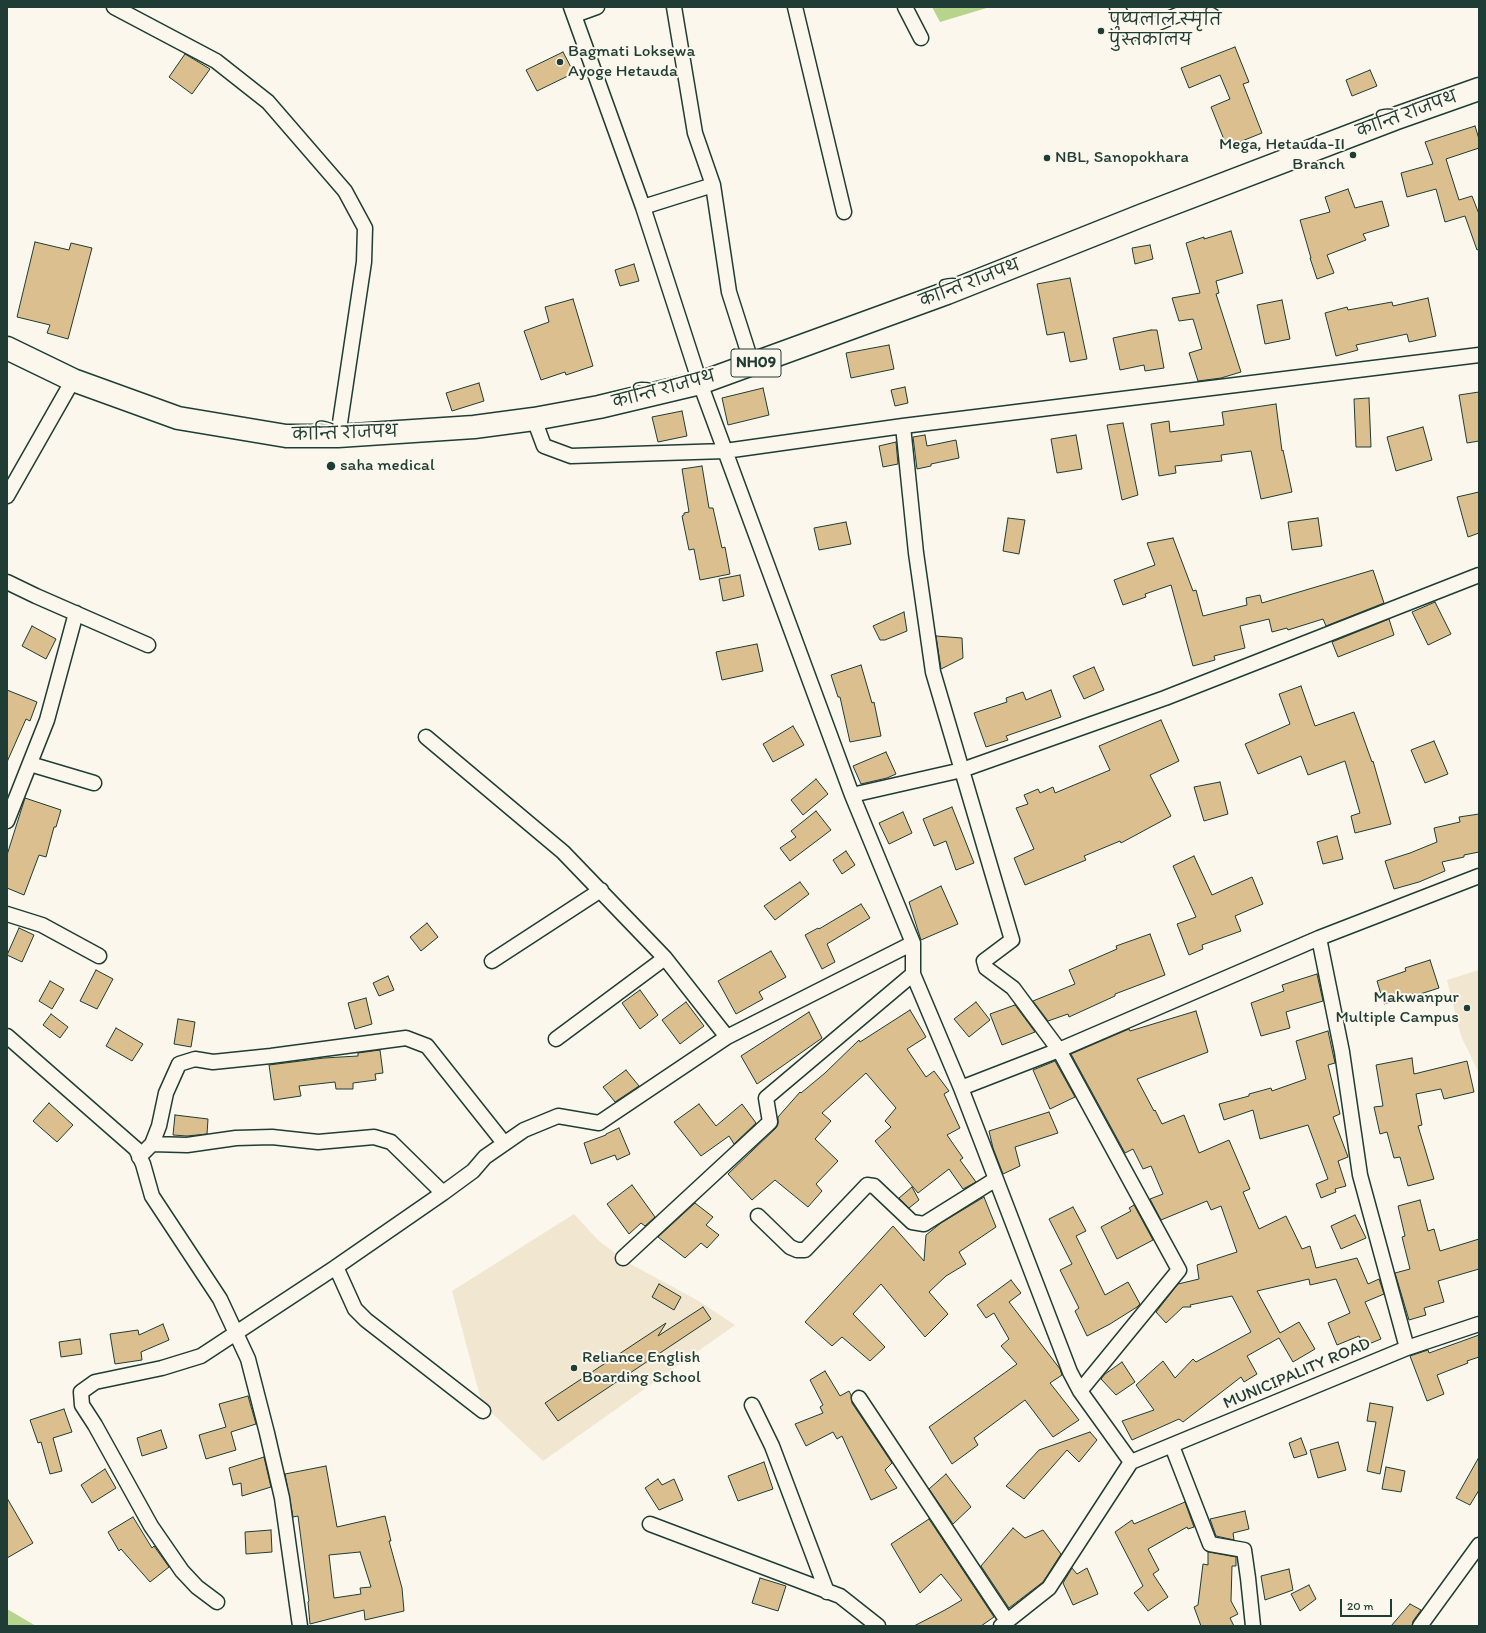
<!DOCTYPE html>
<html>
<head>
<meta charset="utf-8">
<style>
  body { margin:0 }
  #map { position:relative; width:1486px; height:1633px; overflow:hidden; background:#fbf7ec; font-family:Itim,sans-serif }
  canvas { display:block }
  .frame { position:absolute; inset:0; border:8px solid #1f3d34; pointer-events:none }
  .scale { position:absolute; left:1340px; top:1599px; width:52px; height:18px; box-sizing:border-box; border:2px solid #1f3d34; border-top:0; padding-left:5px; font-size:12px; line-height:14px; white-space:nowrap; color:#1f3d34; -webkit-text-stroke:3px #fbf7ec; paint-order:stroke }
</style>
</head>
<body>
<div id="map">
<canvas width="1486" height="1633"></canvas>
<div class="frame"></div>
<div class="scale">20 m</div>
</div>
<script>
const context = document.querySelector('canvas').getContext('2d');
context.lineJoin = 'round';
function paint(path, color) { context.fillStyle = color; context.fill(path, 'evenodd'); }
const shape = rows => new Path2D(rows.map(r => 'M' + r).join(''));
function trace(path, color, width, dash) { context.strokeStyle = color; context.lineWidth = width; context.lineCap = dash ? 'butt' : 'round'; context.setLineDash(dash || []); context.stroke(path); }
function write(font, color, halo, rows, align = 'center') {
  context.font = font + ' Itim,"Playpen Sans Deva",sans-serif'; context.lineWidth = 4; context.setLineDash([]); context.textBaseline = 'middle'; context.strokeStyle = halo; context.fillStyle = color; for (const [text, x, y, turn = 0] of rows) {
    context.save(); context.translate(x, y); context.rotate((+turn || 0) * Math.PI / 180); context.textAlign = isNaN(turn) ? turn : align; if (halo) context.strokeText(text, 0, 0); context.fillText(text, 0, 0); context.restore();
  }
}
paint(shape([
  [1479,970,1479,1073,1461,1036,1447,980],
  [574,1214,598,1240,625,1261,697,1300,735,1325,543,1461,482,1404,452,1291]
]), '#f1e6d0');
paint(shape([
  [932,7,990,7,940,22],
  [7,1609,36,1626,7,1626]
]), '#b7d48c');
const building = shape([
  [1235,47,1249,82,1243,84,1262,133,1227,147,1211,107,1230,99,1220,75,1189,88,1181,68,1235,47],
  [563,52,574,73,537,91,526,70,563,52],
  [185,54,210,69,192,94,169,77,185,54],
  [1370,70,1377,86,1352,96,1346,80,1370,70],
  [1475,126,1479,139,1479,148,1446,159,1459,200,1472,196,1479,214,1479,249,1477,250,1465,216,1445,222,1436,189,1407,197,1401,173,1433,164,1425,142,1475,126],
  [1348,189,1355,208,1382,201,1389,226,1363,234,1366,240,1327,255,1334,273,1317,279,1310,258,1311,258,1300,220,1330,212,1325,197,1348,189],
  [1231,231,1243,273,1216,281,1219,293,1216,294,1241,372,1221,378,1198,381,1189,353,1202,349,1193,319,1179,321,1172,298,1200,293,1186,243,1204,237,1204,239,1231,231],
  [35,242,69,250,71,243,92,248,68,339,47,333,50,325,17,317,35,242],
  [1150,245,1153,259,1135,264,1132,248,1150,245],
  [634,264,639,281,620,286,615,270,634,264],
  [1070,278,1087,359,1070,362,1064,332,1047,335,1037,284,1070,278],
  [1428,298,1436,336,1409,342,1407,334,1356,345,1358,350,1336,356,1325,313,1347,307,1348,310,1392,302,1393,306,1428,298],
  [573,299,593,366,566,375,565,372,541,380,524,331,549,322,545,307,573,299],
  [1282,300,1290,339,1265,344,1257,305,1282,300],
  [1151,330,1157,330,1164,368,1145,371,1144,365,1120,370,1113,338,1151,330],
  [889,345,894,369,851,378,846,353,889,345],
  [479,383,484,401,452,411,446,393,479,383],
  [905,387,908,403,895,406,891,390,905,387],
  [763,388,769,415,728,425,722,398,763,388],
  [1479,392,1479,441,1467,443,1459,395,1479,392],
  [1369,398,1371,447,1356,447,1354,399,1369,398],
  [1276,404,1282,451,1283,450,1292,492,1261,499,1251,451,1221,455,1222,461,1175,466,1176,473,1159,476,1151,424,1169,421,1170,432,1224,425,1222,412,1276,404],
  [682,411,687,436,658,442,652,417,682,411],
  [1123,423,1138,495,1122,500,1107,425,1123,423],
  [1423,427,1432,460,1396,471,1387,437,1423,427],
  [925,435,927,446,956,440,959,458,931,464,931,466,917,469,913,437,925,435],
  [1076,435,1082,469,1057,473,1051,439,1076,435],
  [896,442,898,464,883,467,879,446,896,442],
  [702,466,709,508,713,508,722,548,725,547,730,574,700,580,694,549,689,550,682,516,684,515,684,513,689,512,682,469,702,466],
  [1479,492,1479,533,1468,537,1457,497,1479,492],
  [1008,518,1025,520,1019,554,1003,551,1008,518],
  [1318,518,1322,546,1292,550,1288,522,1318,518],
  [846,522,851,544,819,550,814,528,846,522],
  [1173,538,1193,591,1196,590,1203,616,1247,605,1246,598,1260,595,1262,603,1373,570,1384,603,1326,626,1323,619,1288,630,1287,628,1272,632,1269,619,1240,626,1245,648,1214,656,1215,660,1193,666,1171,585,1145,594,1146,597,1123,605,1114,580,1155,565,1147,543,1173,538],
  [740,575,744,596,723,601,719,579,740,575],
  [1435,602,1451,634,1428,645,1412,612,1435,602],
  [904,612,907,631,885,640,880,640,873,626,904,612],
  [1389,619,1394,635,1338,657,1332,642,1389,619],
  [32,626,56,639,46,659,22,646,32,626],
  [936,636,962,638,963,658,941,669,936,636],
  [757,644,763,671,722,680,716,652,757,644],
  [861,665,872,703,874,702,881,736,850,742,840,697,838,697,831,675,861,665],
  [1094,667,1104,690,1084,699,1073,676,1094,667],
  [1301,686,1315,726,1354,712,1372,762,1373,761,1391,824,1355,833,1351,816,1360,813,1345,761,1308,775,1301,756,1258,774,1245,744,1290,724,1279,694,1301,686],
  [7,690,37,702,30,721,26,719,7,762,7,690],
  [1051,690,1061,717,1006,736,1008,740,986,747,974,713,1007,702,1006,698,1023,692,1026,700,1051,690],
  [1161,720,1179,761,1150,775,1171,816,1121,843,1120,841,1084,856,1086,860,1025,885,1014,858,1034,849,1016,808,1028,804,1024,795,1038,789,1040,793,1053,787,1055,793,1110,770,1099,746,1161,720],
  [793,726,804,745,773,762,763,744,793,726],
  [1434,741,1448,774,1425,783,1411,750,1434,741],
  [886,752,896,774,887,778,861,784,853,766,886,752],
  [816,779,828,794,803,815,791,800,816,779],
  [1220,782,1228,814,1204,821,1194,787,1220,782],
  [25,798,61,810,56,827,54,827,46,857,39,855,24,895,7,888,7,855,25,798],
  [952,807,974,863,956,870,946,841,934,846,923,819,952,807],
  [816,811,831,830,790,861,780,848,796,837,791,831,816,811],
  [903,812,912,833,889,844,879,823,903,812],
  [1479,814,1479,852,1464,855,1464,857,1442,862,1445,871,1419,882,1394,889,1385,861,1410,853,1437,842,1434,828,1460,822,1459,817,1479,814],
  [1337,836,1343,859,1323,864,1317,842,1337,836],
  [846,851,855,865,842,874,833,860,846,851],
  [1194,856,1212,895,1252,877,1263,904,1235,916,1241,931,1202,945,1203,949,1189,955,1177,924,1196,917,1173,866,1194,856],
  [800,882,809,894,775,920,764,906,800,882],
  [941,886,958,924,921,940,909,902,941,886],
  [861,904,870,918,827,944,835,962,822,969,805,935,818,928,819,929,861,904],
  [427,923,438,937,421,951,410,937,427,923],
  [19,928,34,935,22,962,7,955,19,928],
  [1150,934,1165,975,1115,994,1115,996,1069,1017,1068,1014,1048,1021,1033,1001,1075,984,1069,970,1117,949,1116,946,1150,934],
  [771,951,786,977,759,992,763,999,736,1014,718,981,771,951],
  [1430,960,1439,988,1414,996,1413,994,1384,1004,1377,981,1406,971,1405,968,1430,960],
  [96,970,113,979,97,1009,80,1001,96,970],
  [1317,974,1323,1001,1286,1012,1290,1028,1261,1036,1251,1003,1284,991,1282,985,1317,974],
  [388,976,394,990,379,996,373,983,388,976],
  [50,981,64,989,52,1009,39,1001,50,981],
  [640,990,658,1015,640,1029,622,1003,640,990],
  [366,998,372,1024,355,1029,348,1003,366,998],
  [686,1002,704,1026,680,1044,662,1020,686,1002],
  [976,1002,990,1020,969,1037,954,1019,976,1002],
  [1015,1005,1035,1032,1002,1045,990,1014,1015,1005],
  [910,1010,926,1037,907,1049,926,1077,934,1071,949,1091,944,1094,960,1128,947,1135,963,1158,960,1160,976,1182,963,1189,949,1169,918,1193,875,1141,891,1127,885,1121,896,1108,866,1073,822,1113,831,1121,815,1139,838,1161,816,1184,822,1191,808,1207,775,1180,752,1200,728,1174,776,1128,778,1124,778,1117,800,1092,801,1093,825,1073,859,1040,860,1042,910,1010],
  [1196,1011,1208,1052,1137,1079,1154,1111,1155,1110,1162,1124,1184,1115,1199,1153,1229,1140,1250,1189,1243,1192,1259,1229,1286,1216,1302,1249,1310,1246,1316,1268,1357,1258,1368,1284,1379,1279,1384,1294,1365,1302,1381,1339,1364,1346,1359,1336,1337,1345,1328,1323,1350,1313,1336,1279,1310,1285,1309,1279,1257,1291,1280,1333,1299,1322,1315,1349,1293,1362,1279,1338,1247,1356,1257,1374,1244,1382,1241,1377,1183,1422,1179,1419,1132,1440,1122,1421,1154,1410,1136,1385,1163,1361,1175,1378,1193,1359,1196,1362,1251,1332,1232,1296,1190,1305,1191,1307,1183,1307,1166,1323,1156,1312,1178,1284,1199,1279,1197,1265,1237,1252,1221,1206,1211,1210,1207,1201,1161,1220,1150,1199,1163,1194,1151,1166,1143,1169,1133,1149,1125,1153,1071,1054,1129,1029,1130,1031,1196,1011],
  [809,1012,822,1038,757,1084,741,1056,809,1012],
  [51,1014,68,1027,60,1038,43,1025,51,1014],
  [178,1019,195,1022,191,1047,174,1044,178,1019],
  [116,1028,143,1044,132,1061,106,1046,116,1028],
  [1328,1031,1335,1063,1328,1065,1340,1114,1333,1117,1348,1157,1338,1161,1346,1186,1335,1189,1336,1192,1321,1198,1316,1184,1328,1179,1308,1125,1260,1139,1253,1110,1224,1120,1219,1104,1249,1096,1249,1094,1271,1088,1272,1091,1306,1079,1296,1041,1328,1031],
  [380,1050,383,1073,375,1074,376,1080,353,1083,353,1089,336,1089,335,1082,299,1086,301,1096,274,1100,269,1065,324,1058,358,1056,358,1053,380,1050],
  [1412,1058,1414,1074,1467,1061,1474,1092,1444,1099,1441,1089,1416,1094,1422,1125,1418,1126,1434,1179,1408,1186,1400,1157,1394,1158,1387,1132,1380,1134,1374,1107,1383,1106,1376,1065,1412,1058],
  [1055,1061,1075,1097,1050,1109,1033,1070,1055,1061],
  [626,1070,639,1086,615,1102,603,1087,626,1070],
  [49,1103,73,1125,57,1142,33,1121,49,1103],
  [699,1104,716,1126,742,1104,756,1123,734,1144,729,1136,701,1156,674,1122,699,1104],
  [1049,1112,1058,1133,1015,1147,1020,1166,1003,1174,993,1148,989,1131,1049,1112],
  [175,1115,208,1119,207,1134,187,1136,173,1135,175,1115],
  [619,1128,630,1154,617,1160,615,1155,591,1164,584,1143,606,1135,606,1134,619,1128],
  [632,1185,655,1217,645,1226,641,1223,629,1234,607,1204,632,1185],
  [912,1187,919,1200,909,1208,899,1198,912,1187],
  [984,1197,996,1227,959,1252,966,1264,946,1276,929,1292,948,1314,925,1337,881,1284,853,1314,885,1347,870,1361,842,1337,832,1346,805,1322,893,1226,924,1261,926,1235,941,1223,984,1197],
  [1420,1200,1428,1231,1434,1229,1440,1251,1479,1239,1479,1269,1438,1281,1444,1302,1424,1308,1426,1315,1409,1320,1395,1273,1410,1269,1402,1237,1405,1236,1398,1206,1420,1200],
  [695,1203,713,1217,706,1225,719,1235,707,1248,701,1243,685,1258,658,1237,695,1203],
  [1134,1205,1153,1240,1117,1259,1101,1227,1131,1211,1129,1208,1134,1205],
  [1073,1207,1086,1231,1076,1236,1105,1295,1128,1282,1140,1304,1137,1307,1110,1324,1087,1336,1075,1311,1079,1308,1060,1270,1072,1264,1049,1219,1073,1207],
  [1355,1215,1366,1238,1341,1249,1331,1226,1355,1215],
  [1011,1280,1021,1293,1009,1302,1060,1369,1062,1375,1050,1383,1079,1420,1053,1437,1025,1400,974,1438,978,1445,952,1464,929,1427,1017,1364,1001,1346,1009,1339,994,1313,986,1318,977,1305,1011,1280],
  [659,1284,681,1297,674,1310,652,1297,659,1284],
  [703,1307,711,1319,558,1421,545,1403,666,1323,658,1336,703,1307],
  [163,1324,169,1340,141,1352,142,1360,115,1364,110,1334,138,1330,139,1335,163,1324],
  [1479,1335,1479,1357,1467,1361,1468,1363,1437,1375,1444,1394,1427,1401,1410,1356,1428,1350,1429,1353,1479,1335],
  [80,1339,82,1354,61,1357,59,1342,80,1339],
  [1122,1362,1135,1382,1116,1395,1101,1379,1105,1374,1122,1362],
  [825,1371,840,1396,849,1391,851,1395,852,1403,892,1463,885,1470,897,1488,871,1500,842,1436,837,1439,833,1432,806,1446,795,1424,823,1413,820,1407,823,1405,810,1380,825,1371],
  [248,1396,256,1424,231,1432,236,1450,206,1459,199,1435,226,1427,219,1404,248,1396],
  [1370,1403,1393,1407,1380,1474,1367,1471,1376,1422,1367,1421,1370,1403],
  [64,1409,72,1432,53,1438,62,1471,50,1474,41,1442,38,1443,30,1420,64,1409],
  [161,1430,167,1448,142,1456,137,1438,161,1430],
  [1090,1432,1097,1440,1079,1462,1067,1450,1024,1499,1006,1486,1039,1450,1090,1432],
  [1301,1438,1307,1454,1294,1458,1289,1443,1301,1438],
  [1338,1442,1346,1470,1318,1478,1310,1450,1338,1442],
  [264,1457,271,1487,242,1496,241,1483,233,1485,229,1468,264,1457],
  [1479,1457,1479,1490,1470,1505,1456,1498,1479,1457],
  [764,1462,773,1489,738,1501,728,1476,764,1462],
  [326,1466,337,1527,385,1516,391,1541,389,1541,402,1588,404,1611,365,1620,364,1610,310,1624,308,1602,309,1601,298,1516,293,1517,285,1474,326,1466],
  [360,1552,371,1587,360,1588,361,1594,334,1598,329,1555,360,1552],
  [1386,1467,1405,1471,1401,1492,1382,1489,1386,1467],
  [105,1469,116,1488,92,1503,81,1485,105,1469],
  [946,1474,971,1507,953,1524,929,1489,946,1474],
  [658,1479,662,1485,674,1479,683,1500,659,1510,645,1488,658,1479],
  [7,1498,33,1543,7,1558,7,1498],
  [1185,1502,1194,1527,1188,1529,1187,1527,1148,1549,1159,1570,1153,1574,1168,1597,1148,1611,1134,1593,1143,1586,1115,1532,1132,1520,1134,1524,1185,1502],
  [1245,1511,1249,1529,1233,1533,1234,1540,1216,1536,1210,1519,1245,1511],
  [133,1517,152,1548,154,1546,169,1567,150,1582,121,1549,119,1551,108,1532,133,1517],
  [929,1519,994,1617,981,1626,914,1626,945,1610,962,1600,941,1574,920,1593,891,1544,929,1519],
  [1013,1528,1025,1538,1043,1530,1061,1554,1043,1582,1009,1608,981,1566,1013,1528],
  [271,1530,272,1552,246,1554,245,1532,271,1530],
  [1208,1552,1236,1557,1236,1566,1232,1566,1231,1601,1238,1614,1230,1618,1234,1626,1201,1626,1194,1607,1198,1605,1203,1564,1208,1565,1208,1552],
  [1072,1568,1077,1574,1087,1568,1098,1594,1073,1605,1063,1583,1072,1568],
  [1289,1569,1293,1590,1265,1600,1261,1576,1289,1569],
  [760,1578,786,1586,778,1611,752,1603,760,1578],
  [1309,1585,1316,1599,1300,1611,1291,1594,1309,1585],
  [1410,1604,1421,1610,1413,1621,1412,1626,1391,1626,1410,1604]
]);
paint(building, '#dbbf8f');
trace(building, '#1f3d34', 1);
const street = shape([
  [114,7,216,61,268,102,345,191,365,228,364,262,338,436],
  [571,7,643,207,700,383,852,795,913,943,913,974,961,1088,1070,1372,1080,1391,1131,1462],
  [674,7,695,133,713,185,729,292,752,364],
  [795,7,844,212],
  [905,7,921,38],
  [1117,7,1131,34,1197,7],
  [575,15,597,7],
  [643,207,713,185],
  [534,419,544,446,571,456,725,451,903,426,1479,355],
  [903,426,916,553,933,672,1012,940,984,961,986,968,1013,988,1059,1050,1179,1270,1080,1391],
  [7,496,73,380],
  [7,582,36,596,148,645],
  [426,737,563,852,665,958],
  [30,764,94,783],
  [852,795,962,770,1165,698,1479,575],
  [7,821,47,720,76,613],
  [7,914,42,925,99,956],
  [1319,938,1342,1052,1360,1175,1407,1348],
  [492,961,601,890],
  [7,1036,136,1149,143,1164,152,1196,220,1299,248,1359,267,1433,282,1498,300,1626],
  [556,1039,665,958,727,1037],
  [961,1088,1059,1050,1319,938,1479,876],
  [152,1144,187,1145,236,1138,272,1137,318,1142,374,1137,391,1142,443,1193],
  [139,1157,152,1144,159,1126,166,1093,179,1064,195,1059,213,1062,271,1056,406,1038,427,1046,504,1143],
  [758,1216,790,1247,797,1250,805,1250,867,1185,874,1186,912,1222,924,1224,996,1179],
  [623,1258,770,1122,766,1098,913,974],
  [336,1267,355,1309,366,1320,483,1411],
  [859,1398,1007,1621],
  [752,1405,772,1446,827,1592],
  [1172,1446,1210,1544,1244,1550,1248,1578,1253,1626],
  [1131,1462,1407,1348,1479,1324],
  [650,1524,840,1596,878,1626],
  [217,1602,197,1587,182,1571,151,1526,95,1425,82,1405,81,1392,95,1382,162,1368,201,1356,336,1267,443,1193,473,1171,485,1157,524,1130,558,1116,599,1123,727,1037,913,943],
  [1001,1626,1049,1588,1131,1462],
  [1420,1626,1479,1545]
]);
const primary = shape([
  [7,348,73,380,178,418,286,436,338,436,474,427,534,419,599,407,700,383,947,293,1143,215,1394,119,1479,89]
]);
trace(street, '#1f3d34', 17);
trace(primary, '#1f3d34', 25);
trace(street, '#fbf7ec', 14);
trace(primary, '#fbf7ec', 22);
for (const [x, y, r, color] of [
  [1101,31,4,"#1f3d34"],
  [560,62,4,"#1f3d34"],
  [1353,155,4,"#1f3d34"],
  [1047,158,4,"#1f3d34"],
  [331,466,5,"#1f3d34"],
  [1467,1008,4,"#1f3d34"],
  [574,1368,4,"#1f3d34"]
]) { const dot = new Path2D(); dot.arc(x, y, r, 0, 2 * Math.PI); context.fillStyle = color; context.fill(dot); trace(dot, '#fbf7ec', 1.5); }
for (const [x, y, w] of [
  [756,363,50]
]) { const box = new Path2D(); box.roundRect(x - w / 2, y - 14, w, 28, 3); context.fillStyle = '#fbf7ec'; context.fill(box); trace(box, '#1f3d34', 1); }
write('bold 16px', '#1f3d34', null, [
  ["NH09",756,363]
]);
write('17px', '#1f3d34', '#fbf7ec', [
  ["पुष्पलाल स्मृति",1109,21],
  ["पुस्तकालय",1109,41],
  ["Bagmati Loksewa",568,52],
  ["Ayoge Hetauda",568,72],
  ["Mega, Hetauda-II",1345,145,"right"],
  ["Branch",1345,165,"right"],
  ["NBL, Sanopokhara",1055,158],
  ["saha medical",340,466],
  ["Makwanpur",1459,998,"right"],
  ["Multiple Campus",1459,1018,"right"],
  ["Reliance English",582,1358],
  ["Boarding School",582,1378]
], 'left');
write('17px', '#1f3d34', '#fbf7ec', [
  ["कान्ति राजपथ",1407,115,-20],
  ["कान्ति राजपथ",970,284,-21],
  ["कान्ति राजपथ",664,390,-15],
  ["कान्ति राजपथ",345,434,-2],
  ["MUNICIPALITY ROAD",1297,1374,-23]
]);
</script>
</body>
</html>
